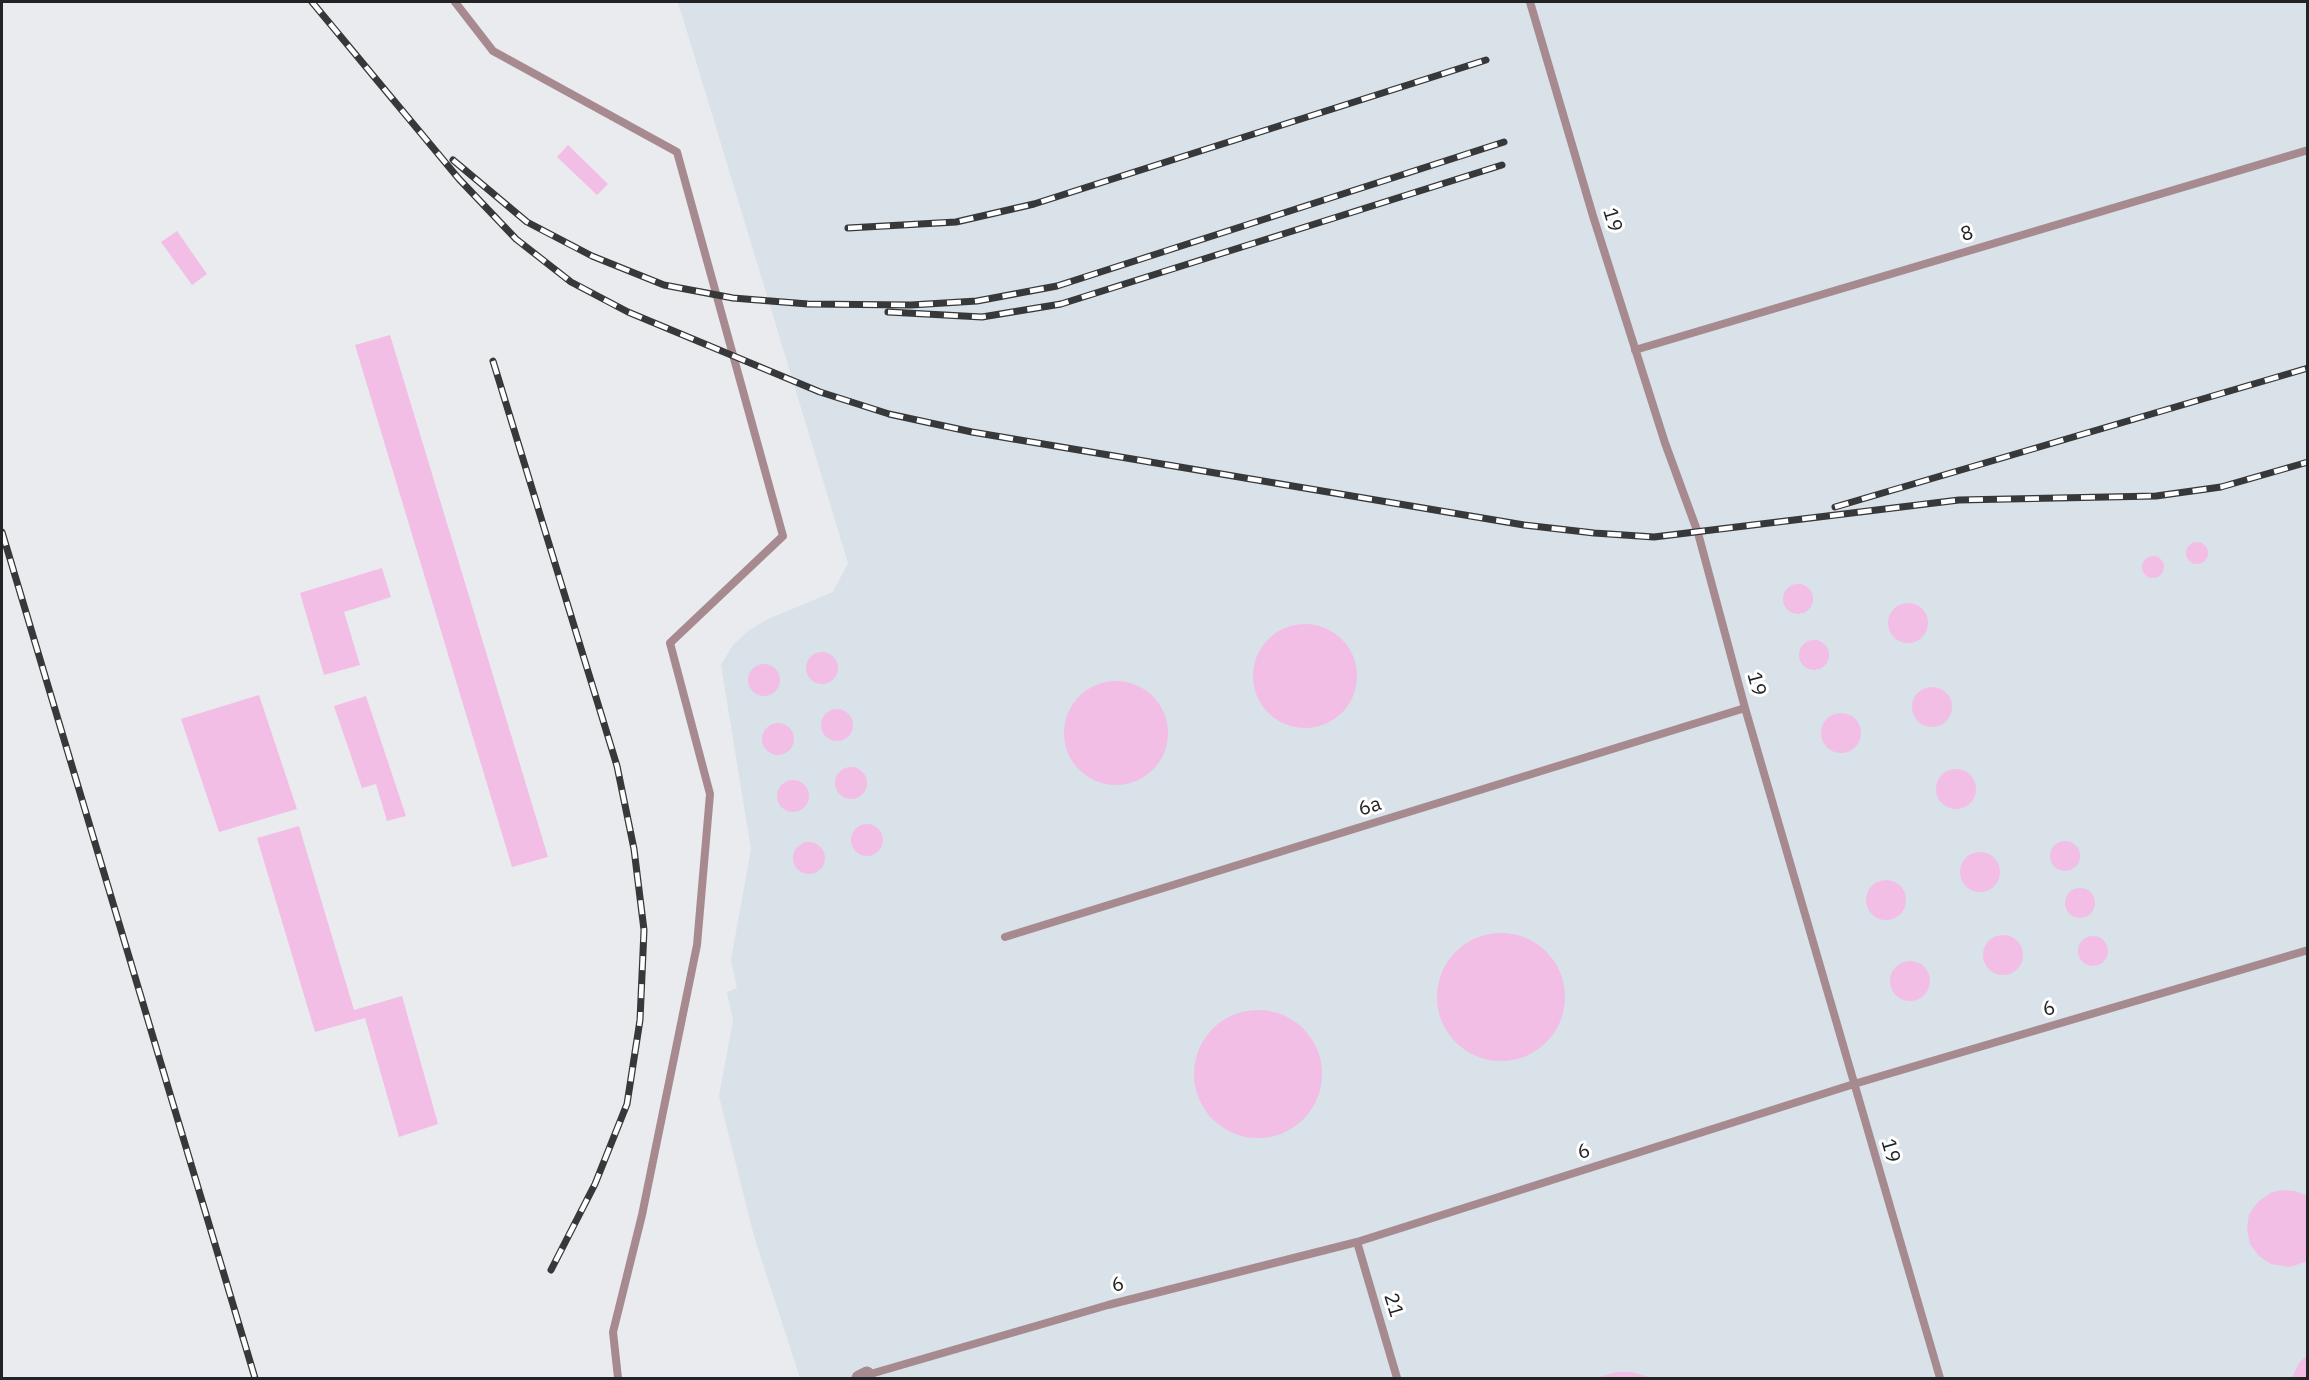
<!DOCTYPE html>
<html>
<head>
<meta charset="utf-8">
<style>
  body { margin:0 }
  #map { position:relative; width:2309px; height:1380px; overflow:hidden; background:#e9ebee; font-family:"IBM Plex Sans",sans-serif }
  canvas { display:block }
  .frame { position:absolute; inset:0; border:3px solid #222324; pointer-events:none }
</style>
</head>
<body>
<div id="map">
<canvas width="2309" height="1380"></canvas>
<div class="frame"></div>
</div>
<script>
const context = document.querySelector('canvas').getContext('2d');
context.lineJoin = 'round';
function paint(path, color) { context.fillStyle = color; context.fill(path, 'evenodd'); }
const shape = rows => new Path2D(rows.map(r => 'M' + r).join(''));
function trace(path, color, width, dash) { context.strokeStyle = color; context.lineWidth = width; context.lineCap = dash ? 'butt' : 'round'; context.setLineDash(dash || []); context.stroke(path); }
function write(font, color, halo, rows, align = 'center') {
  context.font = font + ' "IBM Plex Sans",sans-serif'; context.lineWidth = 6; context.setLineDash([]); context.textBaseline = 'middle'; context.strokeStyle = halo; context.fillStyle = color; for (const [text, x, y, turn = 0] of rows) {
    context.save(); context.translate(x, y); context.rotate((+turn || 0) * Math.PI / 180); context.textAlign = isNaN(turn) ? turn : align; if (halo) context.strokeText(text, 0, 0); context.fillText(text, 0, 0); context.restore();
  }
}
paint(shape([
  [678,2,2307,2,2307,1378,800,1378,754,1236,719,1096,733,1020,727,992,737,988,731,960,751,849,721,665,733,645,748,631,766,620,833,592,848,563]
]), '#d9e1e9');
paint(shape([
  [568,145,608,184,597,195,557,157],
  [177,231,207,274,192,285,161,242],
  [390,335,548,857,512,867,355,345],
  '2186 553a11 11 0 1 1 22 0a11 11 0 1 1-22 0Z',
  '2142 567a11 11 0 1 1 22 0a11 11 0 1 1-22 0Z',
  [382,568,391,597,344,612,360,665,324,675,300,593],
  '1783 599a15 15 0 1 1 30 0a15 15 0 1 1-30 0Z',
  '1888 623a20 20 0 1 1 40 0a20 20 0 1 1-40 0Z',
  '1253 676a52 52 0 1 1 104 0a52 52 0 1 1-104 0Z',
  '1799 655a15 15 0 1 1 30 0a15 15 0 1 1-30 0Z',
  '806 668a16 16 0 1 1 32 0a16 16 0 1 1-32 0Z',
  '748 680a16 16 0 1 1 32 0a16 16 0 1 1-32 0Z',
  '1064 733a52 52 0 1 1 104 0a52 52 0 1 1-104 0Z',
  '1912 707a20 20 0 1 1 40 0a20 20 0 1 1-40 0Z',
  [259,695,297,809,219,832,181,719],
  [366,696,406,816,387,821,376,784,362,788,334,706],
  '821 725a16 16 0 1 1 32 0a16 16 0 1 1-32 0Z',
  '1821 733a20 20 0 1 1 40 0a20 20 0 1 1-40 0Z',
  '762 739a16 16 0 1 1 32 0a16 16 0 1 1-32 0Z',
  '835 783a16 16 0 1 1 32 0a16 16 0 1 1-32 0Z',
  '1936 789a20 20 0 1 1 40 0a20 20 0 1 1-40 0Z',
  '777 796a16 16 0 1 1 32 0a16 16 0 1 1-32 0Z',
  '851 840a16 16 0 1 1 32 0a16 16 0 1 1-32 0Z',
  [299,826,354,1010,402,996,438,1124,399,1137,365,1018,315,1032,257,838],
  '2050 856a15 15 0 1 1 30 0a15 15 0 1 1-30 0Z',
  '793 858a16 16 0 1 1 32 0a16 16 0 1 1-32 0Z',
  '1960 872a20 20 0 1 1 40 0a20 20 0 1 1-40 0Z',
  '1866 900a20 20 0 1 1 40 0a20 20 0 1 1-40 0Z',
  '2065 903a15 15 0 1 1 30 0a15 15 0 1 1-30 0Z',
  '1437 997a64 64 0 1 1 128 0a64 64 0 1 1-128 0Z',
  '1983 955a20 20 0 1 1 40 0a20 20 0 1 1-40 0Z',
  '2078 951a15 15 0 1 1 30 0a15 15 0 1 1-30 0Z',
  '1890 981a20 20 0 1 1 40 0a20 20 0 1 1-40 0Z',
  '1194 1074a64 64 0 1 1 128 0a64 64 0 1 1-128 0Z',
  [2281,1190,2295,1191,2308,1196,2308,1261,2290,1267,2271,1264,2259,1256,2250,1244,2247,1229,2249,1214,2258,1202,2270,1193],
  [2308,1354,2308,1378,2292,1378,2299,1363],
  [1617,1372,1631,1372,1652,1378,1596,1378]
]), '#f2bee6');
trace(shape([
  [455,2,493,51,677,152,783,536,670,643,710,794,697,945,642,1215,613,1332,618,1378],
  [1530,2,1593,216,1665,443,1698,533,1745,708,1940,1378],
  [1635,350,2308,150],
  [1005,937,1745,708],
  [1357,1242,1397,1378],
  [867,1375,1108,1305,1357,1242,1854,1084,2308,950]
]), '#a78a8f', 8);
trace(shape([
  [859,1378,867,1374]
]), '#a78a8f', 15);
const rail = shape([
  [312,2,459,179,516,239,571,282,628,312,820,392,889,414,972,432,1524,525,1594,533,1654,537,1959,500,2156,496,2221,487,2308,462],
  [453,160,527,222,592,256,664,285,733,298,808,304,911,305,977,301,1057,286,1504,142],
  [848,228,956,222,1034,204,1486,60],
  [888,312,982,317,1061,304,1502,165],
  [493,361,617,766,634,849,644,930,640,1020,627,1104,595,1184,551,1270],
  [1835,507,2308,368],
  [2,532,255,1378]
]);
trace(rail, '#373839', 7);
trace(rail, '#fff', 4.5, [14]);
write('20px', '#222324', '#fff', [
  ["19",1612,220,73],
  ["8",1967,234,-17],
  ["19",1756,684,75],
  ["6a",1370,807,-17],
  ["6",2049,1009,-17],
  ["19",1890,1151,74],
  ["6",1584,1152,-18],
  ["6",1118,1285,-14],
  ["21",1393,1305,73]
]);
</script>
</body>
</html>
